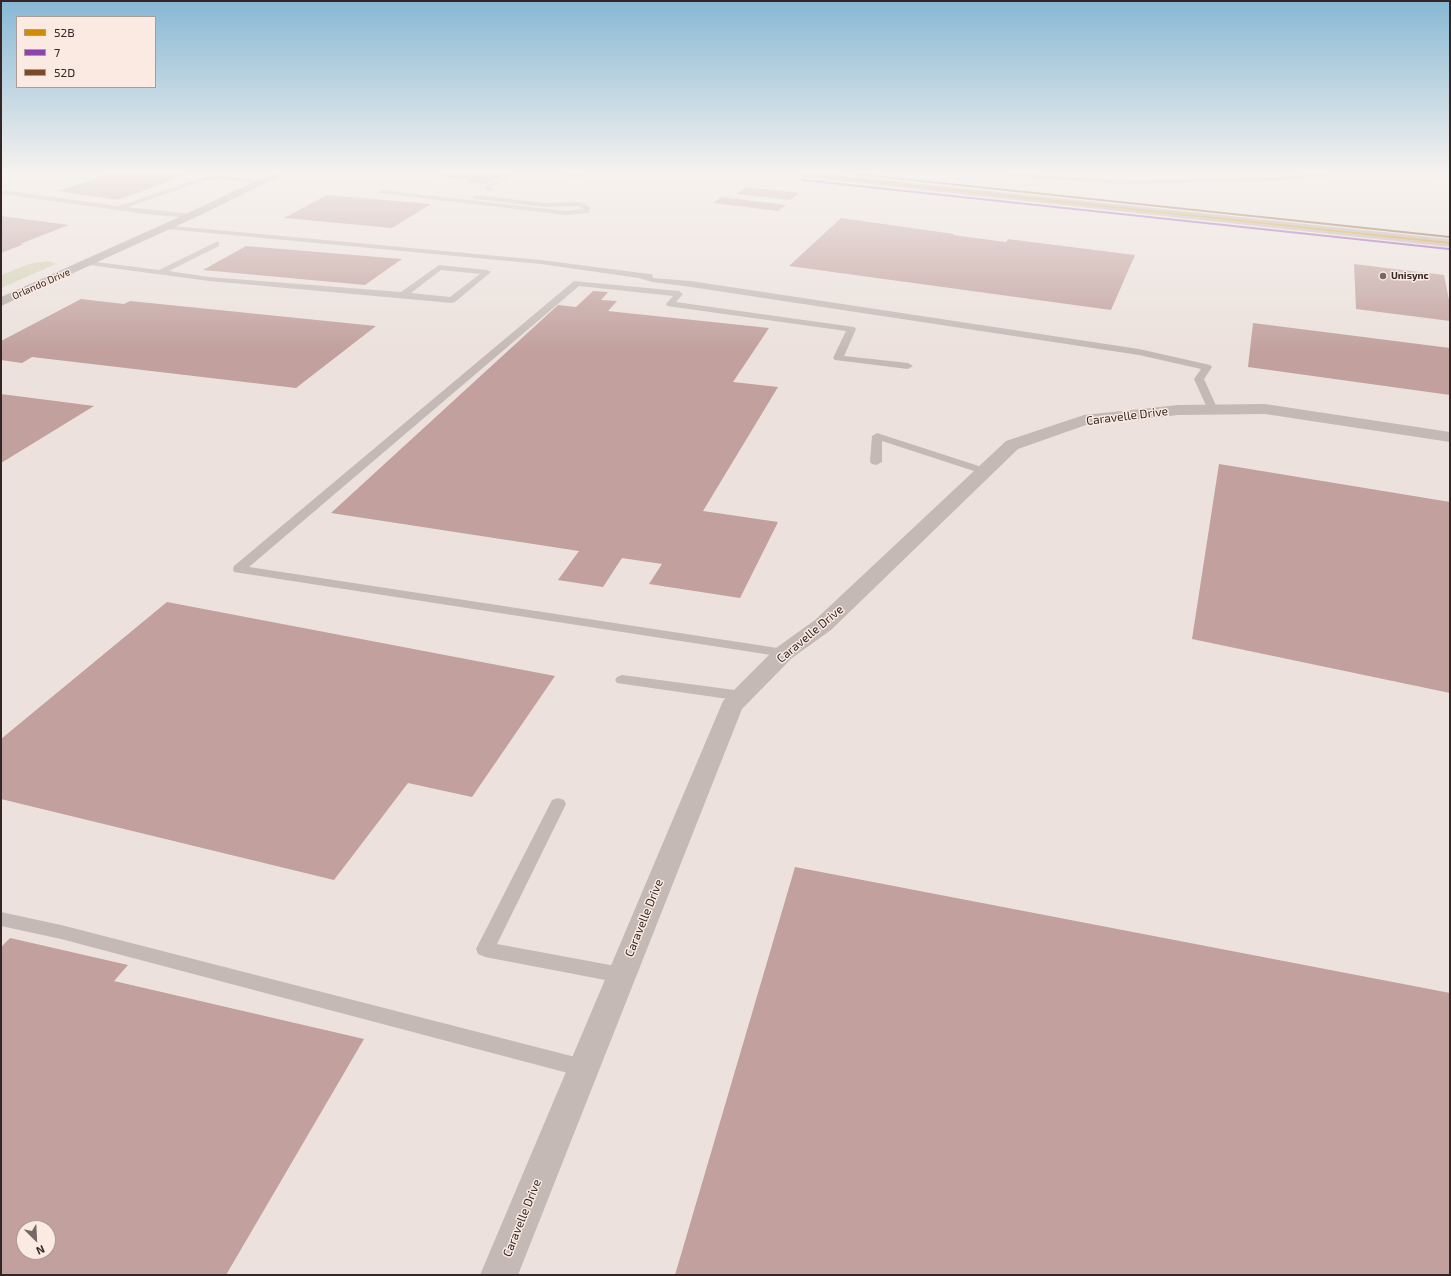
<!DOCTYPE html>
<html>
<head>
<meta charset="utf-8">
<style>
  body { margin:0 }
  #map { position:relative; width:1451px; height:1276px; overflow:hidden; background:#ece1dc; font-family:"Exo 2",sans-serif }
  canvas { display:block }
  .frame { position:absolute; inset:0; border:2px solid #342624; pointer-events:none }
  .legend { position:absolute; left:16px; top:16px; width:140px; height:72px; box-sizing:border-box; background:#faeae2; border:1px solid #ab9c96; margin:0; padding:5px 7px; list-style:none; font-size:12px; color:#342624 }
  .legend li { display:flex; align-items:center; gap:8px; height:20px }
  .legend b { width:20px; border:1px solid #ab9c96 }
  .north { position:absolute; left:16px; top:1220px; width:40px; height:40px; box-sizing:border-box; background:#faeae2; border:1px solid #ab9c96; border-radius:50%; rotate:156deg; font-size:11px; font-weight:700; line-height:16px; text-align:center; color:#342624 }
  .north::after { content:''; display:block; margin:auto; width:14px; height:18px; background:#746764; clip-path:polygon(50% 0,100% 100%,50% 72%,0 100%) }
</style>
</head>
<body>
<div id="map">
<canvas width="1451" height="1276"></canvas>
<div class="frame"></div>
<ul class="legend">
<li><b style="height:5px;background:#d08c07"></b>52B</li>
<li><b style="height:5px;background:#8e44ad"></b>7</li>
<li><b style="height:5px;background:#7a4b2a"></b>52D</li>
</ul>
<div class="north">N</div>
</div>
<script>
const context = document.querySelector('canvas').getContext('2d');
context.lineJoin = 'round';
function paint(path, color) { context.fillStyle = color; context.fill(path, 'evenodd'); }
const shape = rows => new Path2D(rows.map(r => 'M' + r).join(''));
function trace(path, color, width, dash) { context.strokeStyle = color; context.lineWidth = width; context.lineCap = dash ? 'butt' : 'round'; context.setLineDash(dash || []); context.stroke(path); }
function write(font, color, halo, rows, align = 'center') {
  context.font = font + ' "Exo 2",sans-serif'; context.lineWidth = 3; context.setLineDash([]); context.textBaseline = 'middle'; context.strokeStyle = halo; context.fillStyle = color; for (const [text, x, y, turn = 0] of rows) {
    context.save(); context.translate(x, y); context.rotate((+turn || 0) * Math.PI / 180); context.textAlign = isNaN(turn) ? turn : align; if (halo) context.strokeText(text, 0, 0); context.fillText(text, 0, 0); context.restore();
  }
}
paint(shape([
  [48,261,56,264,1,288,1,275,29,264]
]), '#d2d0b5');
paint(shape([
  [110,174,190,174,117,200,57,191],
  [442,174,506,174,486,184,466,182,470,180,436,176],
  [558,174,583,174,578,177],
  [746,187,799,193,790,200,736,194],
  [327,195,431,204,392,228,284,218],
  [721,197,786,205,778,211,713,203],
  [1,216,69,225,20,244,24,244,1,253],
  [841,218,954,234,953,235,1006,242,1008,239,1135,255,1111,310,789,266],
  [246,246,402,259,365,285,203,270],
  [1354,264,1444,275,1450,305,1450,321,1356,309],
  [593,291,608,292,601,300,617,301,608,311,769,328,733,382,778,387,703,511,778,522,740,598,649,584,662,564,622,558,603,587,558,580,579,551,331,513,558,305,576,307],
  [81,299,124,304,130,301,376,326,296,388,32,357,22,363,1,360,1,341],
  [1253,323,1450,348,1450,395,1248,367],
  [1,394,94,406,1,463],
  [1219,464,1450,502,1450,693,1192,639],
  [167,602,555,676,472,797,408,783,334,880,1,799,1,739],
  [795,867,1450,993,1450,1275,675,1275],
  [10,938,128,965,114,981,364,1039,226,1275,1,1275,1,947],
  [24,1228,48,1228,48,1252,24,1252]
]), '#c1a09d');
trace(shape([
  [1422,174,1450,178]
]), '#bcb1ae', 1.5, [1, 1]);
paint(shape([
  [508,174,515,174,491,187,493,190,492,191,488,191,483,187,508,174],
  [1004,174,1025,174,1119,180,1278,177,1311,174,1329,174,1326,176,1278,181,1119,184,1007,176,1004,174],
  [222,175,258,180,261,182,258,184,222,179,207,180,128,207,193,214,193,218,190,218,146,214,1,194,1,190,119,206,204,177,222,175],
  [381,190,566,211,583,209,579,206,546,207,475,199,472,197,475,195,546,203,581,202,591,208,588,213,566,215,379,193,379,191,381,190],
  [163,225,541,260,649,274,652,274,653,278,691,281,1139,349,1210,365,1212,367,1204,379,1218,410,1217,412,1209,412,1194,379,1201,369,1139,355,691,287,652,282,639,278,541,264,166,229,162,227,163,225],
  [216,242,219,242,219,246,169,271,209,277,401,292,439,265,487,270,491,272,455,302,452,303,209,281,89,265,85,263,89,261,159,270,216,242],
  [441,270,480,274,450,297,411,293,441,270],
  [574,281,679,291,683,294,676,302,854,327,856,329,844,356,908,363,913,366,908,369,835,360,833,358,846,331,667,306,666,304,673,296,579,286,249,567,784,649,789,650,791,653,789,656,784,657,234,572,233,569,234,566,574,281],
  [877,433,988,469,990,471,988,473,984,474,980,473,882,441,882,462,876,465,872,464,870,462,872,436,877,433],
  [622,675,742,691,747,693,749,696,747,699,742,701,617,683,615,680,617,677,622,675],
  [558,798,564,800,566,804,497,944,621,967,628,969,631,975,628,981,621,983,485,957,478,954,476,949,550,804,552,800,558,798],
  [1,912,61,925,583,1059,590,1062,593,1068,590,1074,583,1077,61,939,1,926,1,912]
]), '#c4b9b5');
paint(shape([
  [1265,404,1450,432,1450,442,1265,414,1178,415,1086,425,1018,449,831,630,792,658,742,709,518,1275,480,1275,723,701,776,648,815,620,1006,441,1084,415,1178,405,1265,404]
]), '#c4b9b5');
paint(shape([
  [270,174,282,174,281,176,194,218,1,306,1,297,186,214,270,174],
  [798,174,828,174,1450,239,1450,247,803,177,798,174]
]), '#b5a9a6');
trace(shape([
  [803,174,1450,243]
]), '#d08c07', 2);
trace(shape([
  [802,180,1449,249]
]), '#8e44ad', 2);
trace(shape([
  [855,174,1450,237]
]), '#7a4b2a', 2);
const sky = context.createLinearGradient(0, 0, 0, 352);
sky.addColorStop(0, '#87b8d4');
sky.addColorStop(0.49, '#f6f2ef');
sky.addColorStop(1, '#f6f2ef00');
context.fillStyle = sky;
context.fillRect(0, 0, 1451, 352);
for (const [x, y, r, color] of [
  [1383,276,4,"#746764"]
]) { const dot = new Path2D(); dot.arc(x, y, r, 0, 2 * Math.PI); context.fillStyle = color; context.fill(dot); trace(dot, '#faeae2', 1.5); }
write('bold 10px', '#342624', '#faeae2', [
  ["Unisync",1391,276]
], 'left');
write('10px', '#342624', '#faeae2', [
  ["Orlando Drive",41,284,-24]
]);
write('12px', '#342624', '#faeae2', [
  ["Caravelle Drive",1127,416,-7],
  ["Caravelle Drive",810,634,-40],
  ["Caravelle Drive",644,918,-68],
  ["Caravelle Drive",522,1218,-68]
]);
</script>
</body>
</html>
